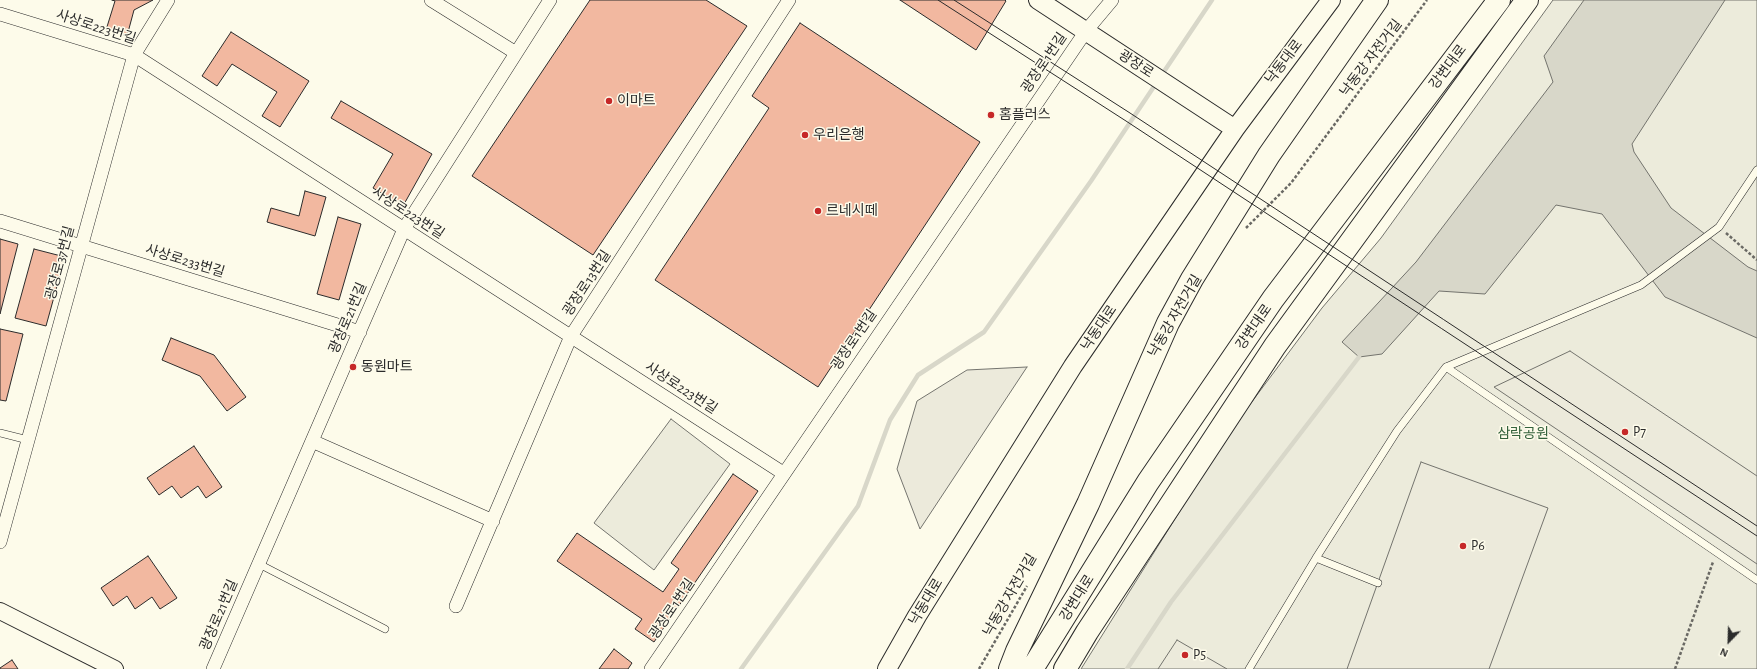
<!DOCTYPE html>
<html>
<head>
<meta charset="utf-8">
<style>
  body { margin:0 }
  #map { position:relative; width:1757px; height:669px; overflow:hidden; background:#fdfbea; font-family:"Alegreya Sans",sans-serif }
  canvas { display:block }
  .north { position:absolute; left:1709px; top:621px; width:40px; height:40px; -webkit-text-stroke:3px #fdfbea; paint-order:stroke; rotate:203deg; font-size:11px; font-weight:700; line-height:16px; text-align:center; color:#2b2b2b }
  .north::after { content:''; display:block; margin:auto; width:14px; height:18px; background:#2b2b2b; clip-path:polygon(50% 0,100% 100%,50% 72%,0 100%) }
</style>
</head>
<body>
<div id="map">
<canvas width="1757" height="669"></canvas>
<div class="north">N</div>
</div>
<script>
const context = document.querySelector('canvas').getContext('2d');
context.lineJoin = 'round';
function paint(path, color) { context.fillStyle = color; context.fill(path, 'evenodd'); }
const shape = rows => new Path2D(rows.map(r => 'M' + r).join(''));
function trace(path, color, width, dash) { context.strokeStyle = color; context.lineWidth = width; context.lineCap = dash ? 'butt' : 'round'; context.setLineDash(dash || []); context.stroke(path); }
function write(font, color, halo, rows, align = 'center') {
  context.font = font + ' "Alegreya Sans","Noto Sans KR",sans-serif'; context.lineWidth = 3; context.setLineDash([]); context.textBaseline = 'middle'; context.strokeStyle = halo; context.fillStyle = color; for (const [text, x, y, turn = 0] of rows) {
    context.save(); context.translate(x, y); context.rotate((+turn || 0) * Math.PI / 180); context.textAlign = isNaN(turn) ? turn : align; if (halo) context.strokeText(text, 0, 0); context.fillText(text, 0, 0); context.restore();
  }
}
const green = shape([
  [1553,0,1757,0,1757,669,1081,669,1230,431,1322,308,1381,238,1553,0],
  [671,419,730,464,654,570,594,523,671,419]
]);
paint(green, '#ecebdb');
trace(green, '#74746e', 1);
const parking = shape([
  [1570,351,1757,476,1757,564,1494,387,1570,351],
  [1027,367,920,529,897,469,917,401,967,370,1027,367],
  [1421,462,1548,508,1489,669,1347,669,1421,462],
  [1177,640,1227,669,1158,669,1177,640]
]);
paint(parking, '#eceadb');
trace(parking, '#74746e', 1);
const water = shape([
  [1584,0,1725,0,1632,144,1634,152,1671,208,1748,267,1757,271,1757,338,1665,297,1602,214,1556,205,1485,294,1439,291,1382,354,1359,357,1342,342,1416,262,1553,82,1544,56,1584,0]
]);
paint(water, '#d8d7c9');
trace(water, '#74746e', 1);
trace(shape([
  [1161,76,1212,0],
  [741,669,858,506,890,420,918,375,984,332,1091,181,1157,82],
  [1127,669,1171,602,1359,357]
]), '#d8d7c9', 4.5);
const building = shape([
  [112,0,153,0,134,10,127,36,106,30,115,1,112,0],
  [590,0,706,0,747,26,593,255,472,176,590,0],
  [900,0,1005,0,1006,1,976,50,900,0],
  [800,23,980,142,818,387,655,280,769,108,752,96,800,23],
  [231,32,309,81,280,127,262,116,277,92,232,64,217,86,202,76,231,32],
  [341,101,432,154,403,206,373,188,393,154,331,118,341,101],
  [305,191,326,197,315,236,267,222,271,208,299,216,305,191],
  [338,217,361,224,339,300,317,294,338,217],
  [0,239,18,244,0,314,0,239],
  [34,249,65,257,46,326,15,318,34,249],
  [0,329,23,334,6,401,0,400,0,329],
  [171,338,214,355,246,397,227,411,200,376,162,360,171,338],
  [194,446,222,487,206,498,198,486,181,498,172,486,159,495,147,478,194,446],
  [733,474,758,491,654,642,635,629,642,619,557,561,577,533,663,592,679,569,671,563,733,474],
  [148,556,177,598,160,609,152,597,135,609,127,596,113,606,101,588,148,556],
  [614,649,632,663,628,669,599,669,614,649],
  [12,660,18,669,0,669,0,668,12,660]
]);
paint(building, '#f2b8a0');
trace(building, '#2b2b2b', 1);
const service = shape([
  [1446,367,1757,580],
  [0,433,28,440],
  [1316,558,1378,583],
  [259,564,385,629],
  [1249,669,1316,558,1397,431,1446,367,1641,285,1719,227,1757,170]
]);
const minor = shape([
  [431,0,516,53],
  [0,14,134,55,783,473],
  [0,221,360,332],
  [312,441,493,521],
  [0,542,134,55,168,0],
  [456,606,571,336,789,0],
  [213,669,404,229,550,0],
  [651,669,1086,31,1112,0]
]);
const tertiary = shape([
  [0,611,115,669]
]);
const secondary = shape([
  [1038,0,1235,129],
  [887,669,917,616,1073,366,1235,129,1331,0]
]);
const trunk = shape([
  [1010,669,1017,651,1088,504,1168,323,1192,279,1269,155,1377,0],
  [1032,669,1148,482,1273,299,1499,0],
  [1065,669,1087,632,1275,346,1527,0]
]);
trace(service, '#2b2b2b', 8);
trace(minor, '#2b2b2b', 14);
trace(tertiary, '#2b2b2b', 18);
trace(secondary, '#2b2b2b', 20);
trace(trunk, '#2b2b2b', 24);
trace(shape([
  [1246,228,1291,183,1427,0],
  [1726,233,1757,260],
  [979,669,1027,586],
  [1675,669,1713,562]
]), '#6a6964', 2.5, [3, 2]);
trace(service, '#fdfbea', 7);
trace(minor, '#fdfbea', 13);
trace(tertiary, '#fdfbea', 16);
trace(secondary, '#fdfbea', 18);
trace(trunk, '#fdfbea', 22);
trace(shape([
  [938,0,1126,121,1757,536],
  [954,0,1130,113,1757,526]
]), '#2b2b2b', 1);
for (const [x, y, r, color] of [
  [609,101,4,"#c62828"],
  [991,115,4,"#c62828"],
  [805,135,4,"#c62828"],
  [818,211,4,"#c62828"],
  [353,367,4,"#c62828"],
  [1625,432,4,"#c62828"],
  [1463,546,4,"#c62828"],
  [1185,655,4,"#c62828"]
]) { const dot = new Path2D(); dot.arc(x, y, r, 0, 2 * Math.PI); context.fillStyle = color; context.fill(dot); trace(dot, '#fdfbea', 1.5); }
write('14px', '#2b2b2b', '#fdfbea', [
  ["사상로223번길",96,27,18],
  ["낙동강 자전거길",1371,58,-53],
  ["낙동대로",1284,62,-53],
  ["광장로1번길",1044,63,-56],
  ["광장로",1136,64,33],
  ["강변대로",1448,67,-53],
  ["사상로223번길",408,213,33],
  ["사상로233번길",185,261,17],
  ["광장로37번길",60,263,-75],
  ["광장로13번길",587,283,-57],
  ["낙동강 자전거길",1175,316,-60],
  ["광장로21번길",348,318,-67],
  ["강변대로",1254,327,-55],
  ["낙동대로",1099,328,-56],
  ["광장로1번길",854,340,-56],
  ["사상로223번길",681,388,33],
  ["낙동강 자전거길",1010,595,-60],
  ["강변대로",1077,598,-58],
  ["낙동대로",926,602,-59],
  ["광장로1번길",672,609,-56],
  ["광장로21번길",219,615,-67]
]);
write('14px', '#2b2b2b', '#fdfbea', [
  ["이마트",617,101],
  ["홈플러스",999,115],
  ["우리은행",813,135],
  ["르네시떼",826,211],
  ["동원마트",361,367],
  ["P7",1633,432],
  ["P6",1471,546],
  ["P5",1193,655]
], 'left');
write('14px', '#34623c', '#fdfbea', [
  ["삼락공원",1523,434]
]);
</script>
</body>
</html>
